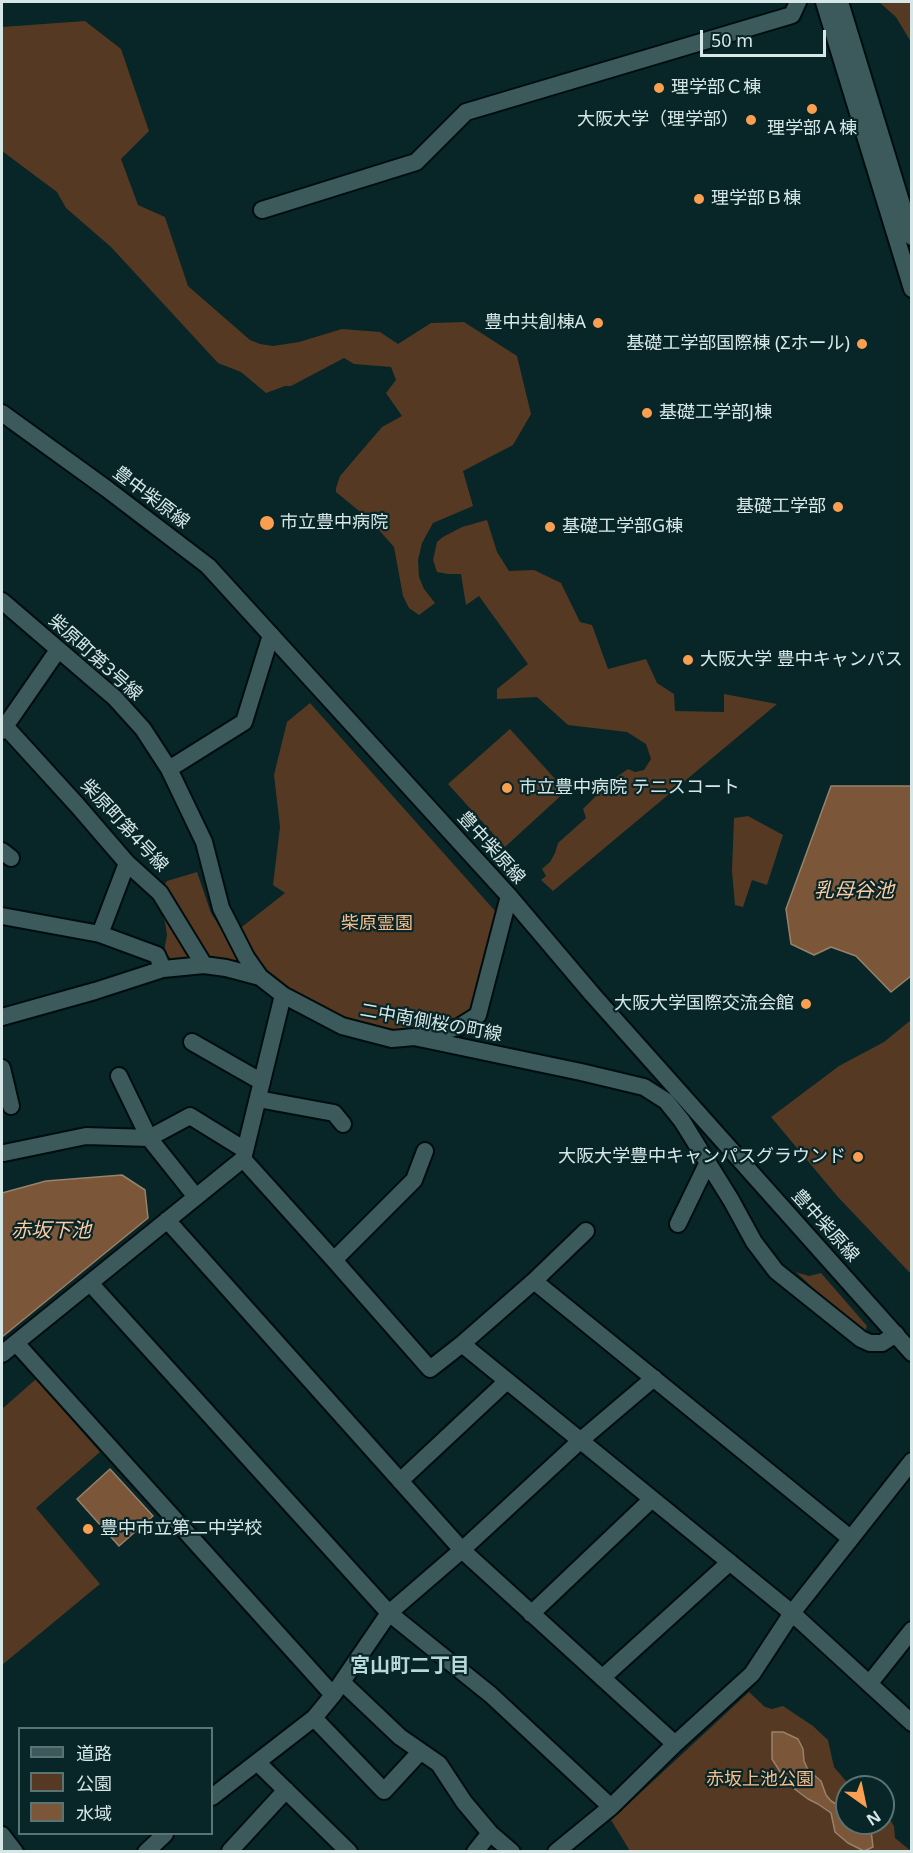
<!DOCTYPE html>
<html>
<head>
<meta charset="utf-8">
<style>
  body { margin:0 }
  #map { position:relative; width:913px; height:1853px; overflow:hidden; background:#082527; font-family:"Noto Sans","Noto Sans JP",sans-serif }
  canvas { display:block }
  .frame { position:absolute; inset:0; border:3px solid #d6e7e7; pointer-events:none }
  .legend { position:absolute; left:18px; top:1727px; width:195px; height:108px; box-sizing:border-box; background:#082527; border:2px solid #5a7374; margin:0; padding:8px 10px; list-style:none; font-size:18px; color:#d6e7e7 }
  .legend li { display:flex; align-items:center; gap:12px; height:30px }
  .legend b { width:30px; border:2px solid #5a7374 }
  .north { position:absolute; left:835px; top:1775px; width:60px; height:60px; box-sizing:border-box; background:#082527; border:2px solid #5a7374; border-radius:50%; rotate:147deg; font-size:16px; font-weight:700; line-height:24px; text-align:center; color:#d6e7e7 }
  .north::after { content:''; display:block; margin:auto; width:21px; height:27px; background:#fa9f4f; clip-path:polygon(50% 0,100% 100%,50% 72%,0 100%) }
  .scale { position:absolute; left:700px; top:30px; width:126px; height:27px; box-sizing:border-box; border:3px solid #d6e7e7; border-top:0; padding-left:8px; font-size:18px; line-height:21px; white-space:nowrap; color:#d6e7e7; -webkit-text-stroke:4px #082527; paint-order:stroke }
</style>
</head>
<body>
<div id="map">
<canvas width="913" height="1853"></canvas>
<div class="frame"></div>
<ul class="legend">
<li><b style="height:8px;background:#3c5a5b"></b>道路</li>
<li><b style="height:16px;background:#563922"></b>公園</li>
<li><b style="height:16px;background:#7c5638"></b>水域</li>
</ul>
<div class="north">N</div>
<div class="scale">50 m</div>
</div>
<script>
const context = document.querySelector('canvas').getContext('2d');
context.lineJoin = 'round';
function paint(path, color) { context.fillStyle = color; context.fill(path, 'evenodd'); }
const shape = rows => new Path2D(rows.map(r => 'M' + r).join(''));
function trace(path, color, width, dash) { context.strokeStyle = color; context.lineWidth = width; context.lineCap = dash ? 'butt' : 'round'; context.setLineDash(dash || []); context.stroke(path); }
function write(font, color, halo, rows, align = 'center') {
  context.font = font + ' "Noto Sans","Noto Sans JP",sans-serif'; context.lineWidth = 4.5; context.setLineDash([]); context.textBaseline = 'middle'; context.strokeStyle = halo; context.fillStyle = color; for (const [text, x, y, turn = 0] of rows) {
    context.save(); context.translate(x, y); context.rotate((+turn || 0) * Math.PI / 180); context.textAlign = isNaN(turn) ? turn : align; if (halo) context.strokeText(text, 0, 0); context.fillText(text, 0, 0); context.restore();
  }
}
paint(shape([
  [879,2,911,2,911,42,896,17],
  [85,21,121,49,149,131,121,159,138,205,165,217,188,286,250,340,260,344,273,346,299,342,342,329,380,332,398,344,431,323,464,322,517,356,531,414,513,445,463,471,473,506,433,523,422,543,418,560,419,577,424,589,435,603,419,615,409,608,403,596,394,547,370,520,336,492,336,488,340,476,382,427,402,416,386,393,396,380,391,367,354,364,344,358,291,386,285,386,266,393,241,372,218,363,111,247,66,208,57,192,2,151,2,27],
  [487,520,497,552,509,571,534,570,561,583,580,622,592,625,608,669,646,659,657,683,674,694,675,711,724,712,724,694,777,704,553,891,541,880,546,876,542,869,550,862,555,853,558,843,586,818,583,809,612,780,628,769,635,772,644,770,651,759,646,744,627,732,568,725,537,697,497,699,497,689,528,664,479,596,466,605,461,574,448,574,437,572,433,560,437,542,443,537,462,527],
  [310,703,496,912,471,1013,453,1022,397,1030,365,1023,337,1014,304,1000,264,971,238,930,285,893,273,885,280,827,274,775,287,722],
  [510,729,566,791,505,847,448,784],
  [748,816,783,835,767,885,752,880,743,907,735,905,732,871,734,818],
  [197,872,211,913,241,960,171,959,164,951,167,935,165,922,155,899,167,881],
  [911,1020,911,1274,838,1197,771,1117,839,1066,884,1042],
  [796,1272,809,1276,821,1273,867,1326,865,1331,836,1310],
  [36,1379,100,1452,36,1508,100,1584,2,1665,2,1409],
  [749,1692,765,1707,772,1709,783,1706,813,1726,828,1740,834,1767,851,1787,847,1787,847,1823,883,1823,883,1815,890,1820,894,1826,895,1838,911,1851,630,1851,611,1820]
]), '#563922');
const water = shape([
  [831,786,911,786,911,976,891,992,856,956,831,947,814,955,791,944,786,909,831,786],
  [122,1175,145,1190,148,1218,2,1337,2,1193,46,1181,122,1175],
  [110,1469,153,1516,119,1546,77,1499,110,1469],
  [772,1732,783,1732,798,1739,803,1749,804,1761,808,1770,821,1781,826,1795,831,1801,847,1811,847,1823,865,1823,867,1825,871,1830,873,1847,864,1851,848,1843,835,1832,831,1813,818,1804,808,1799,788,1784,772,1759,772,1732]
]);
paint(water, '#7c5638');
trace(water, '#97826c', 1.5);
const minor = shape([
  [824,2,912,289],
  [840,2,912,237],
  [262,210,416,162,466,112,792,15,798,2],
  [2,601,115,698,143,729,169,769,204,842,221,908,246,957,260,977],
  [2,725,5,726,77,805,127,863,160,893,204,965],
  [2,731,58,650],
  [169,769,244,722,271,635],
  [2,851,11,858],
  [2,916,100,934,157,955,163,969],
  [100,934,127,863],
  [2,1017,95,991,163,969,204,965,226,968,260,977,283,995,342,1026,392,1039,414,1037,581,1072,644,1087,666,1101,682,1121,731,1200,754,1242,776,1271,861,1339,870,1343,882,1343,896,1334],
  [420,1036,459,1027,478,1015,509,896],
  [192,1042,262,1082],
  [2,1068,11,1106],
  [119,1076,149,1138,190,1116,245,1150],
  [258,1099,334,1113,343,1124],
  [4,1153,86,1136,149,1138,196,1197],
  [243,1159,334,1260,430,1369,462,1344,534,1281,586,1231],
  [167,1220,462,1550,675,1744],
  [678,1224,708,1162],
  [334,1260,414,1180,425,1151],
  [534,1281,850,1538],
  [90,1283,389,1613,491,1695,611,1807],
  [16,1343,333,1695],
  [462,1344,792,1613,912,1723],
  [2,1354,243,1159,283,995],
  [400,1481,507,1381],
  [531,1614,652,1499],
  [602,1678,730,1562],
  [342,1682,400,1737,439,1764,464,1802,490,1833,512,1852],
  [869,1684,912,1630],
  [314,1718,384,1791,420,1752],
  [257,1762,349,1852],
  [212,1797,314,1718,333,1695,389,1613,462,1550,581,1440,654,1378],
  [2,1835,15,1852],
  [146,1852,165,1834],
  [231,1852,230,1851,286,1790],
  [475,1852,490,1833],
  [556,1852,611,1807,675,1744,752,1674,792,1613,912,1461]
]);
const tertiary = shape([
  [2,413,107,489,208,566,509,896,592,994,912,1353]
]);
trace(minor, '#000d0f', 20);
trace(tertiary, '#000d0f', 20);
trace(minor, '#3c5a5b', 16);
trace(tertiary, '#3c5a5b', 16);
for (const [x, y, r, color] of [
  [659,88,6,"#fa9f4f"],
  [812,109,6,"#fa9f4f"],
  [751,120,6,"#fa9f4f"],
  [699,199,6,"#fa9f4f"],
  [598,323,6,"#fa9f4f"],
  [862,344,6,"#fa9f4f"],
  [647,413,6,"#fa9f4f"],
  [838,507,6,"#fa9f4f"],
  [267,523,8,"#fa9f4f"],
  [550,527,6,"#fa9f4f"],
  [688,660,6,"#fa9f4f"],
  [507,788,6,"#fa9f4f"],
  [806,1004,6,"#fa9f4f"],
  [858,1157,6,"#fa9f4f"],
  [88,1529,6,"#fa9f4f"]
]) { const dot = new Path2D(); dot.arc(x, y, r, 0, 2 * Math.PI); context.fillStyle = color; context.fill(dot); trace(dot, '#082527', 2); }
write('18px', '#d6e7e7', '#082527', [
  ["理学部Ｃ棟",671,88],
  ["大阪大学（理学部）",739,120,"right"],
  ["理学部Ａ棟",812,129,"center"],
  ["理学部Ｂ棟",711,199],
  ["豊中共創棟A",586,323,"right"],
  ["基礎工学部国際棟 (Σホール)",850,344,"right"],
  ["基礎工学部J棟",659,413],
  ["基礎工学部",826,507,"right"],
  ["市立豊中病院",280,523],
  ["基礎工学部G棟",562,527],
  ["大阪大学 豊中キャンパス",700,660],
  ["市立豊中病院 テニスコート",519,788],
  ["大阪大学国際交流会館",794,1004,"right"],
  ["大阪大学豊中キャンパスグラウンド",846,1157,"right"],
  ["豊中市立第二中学校",100,1529]
], 'left');
write('18px', '#d6e7e7', '#082527', [
  ["豊中柴原線",151,498,37],
  ["柴原町第3号線",95,658,42],
  ["柴原町第4号線",124,826,47],
  ["豊中柴原線",491,848,48],
  ["二中南側桜の町線",431,1023,10],
  ["豊中柴原線",825,1226,48]
]);
write('18px', '#fbbc8a', '#082527', [
  ["柴原霊園",377,924],
  ["赤坂上池公園",760,1780]
]);
write('italic 20px', '#fecba4', '#082527', [
  ["乳母谷池",854,891],
  ["赤坂下池",51,1231]
]);
write('bold 20px', '#b8d9db', '#082527', [
  ["宮山町二丁目",410,1666]
]);
</script>
</body>
</html>
